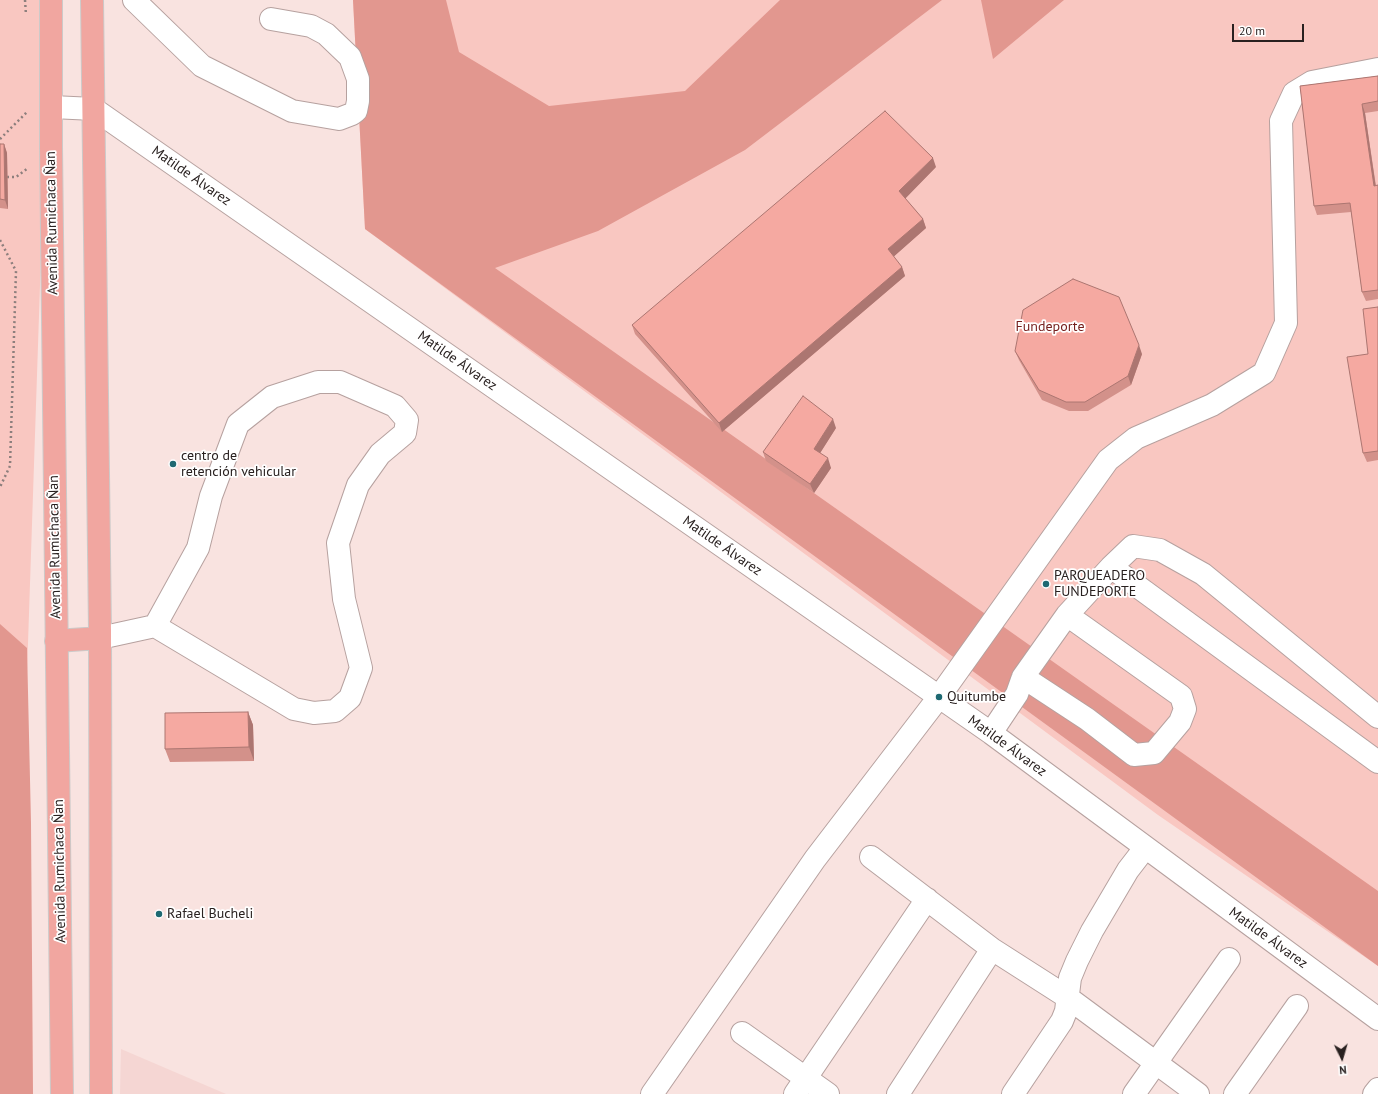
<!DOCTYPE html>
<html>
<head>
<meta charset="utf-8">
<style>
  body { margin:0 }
  #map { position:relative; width:1378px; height:1094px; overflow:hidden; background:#f9e3e0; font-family:"PT Sans",sans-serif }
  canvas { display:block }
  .north { position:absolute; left:1322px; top:1038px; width:40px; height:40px; -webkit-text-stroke:3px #fff; paint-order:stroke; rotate:175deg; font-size:11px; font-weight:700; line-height:16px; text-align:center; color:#292120 }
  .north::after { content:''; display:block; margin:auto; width:14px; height:18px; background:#292120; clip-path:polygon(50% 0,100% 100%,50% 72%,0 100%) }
  .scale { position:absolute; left:1232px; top:24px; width:72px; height:18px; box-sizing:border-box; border:2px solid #292120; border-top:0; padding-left:5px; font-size:12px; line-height:14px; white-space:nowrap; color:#292120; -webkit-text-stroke:3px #fff; paint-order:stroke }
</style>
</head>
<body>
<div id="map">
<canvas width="1378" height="1094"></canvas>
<div class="north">N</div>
<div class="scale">20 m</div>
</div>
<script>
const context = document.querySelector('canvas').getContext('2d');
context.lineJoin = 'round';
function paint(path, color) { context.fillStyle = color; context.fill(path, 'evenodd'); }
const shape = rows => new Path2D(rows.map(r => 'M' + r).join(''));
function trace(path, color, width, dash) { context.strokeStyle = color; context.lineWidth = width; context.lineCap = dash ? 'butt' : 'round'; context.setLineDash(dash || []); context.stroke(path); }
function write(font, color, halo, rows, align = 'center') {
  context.font = font + ' "PT Sans",sans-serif'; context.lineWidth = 3.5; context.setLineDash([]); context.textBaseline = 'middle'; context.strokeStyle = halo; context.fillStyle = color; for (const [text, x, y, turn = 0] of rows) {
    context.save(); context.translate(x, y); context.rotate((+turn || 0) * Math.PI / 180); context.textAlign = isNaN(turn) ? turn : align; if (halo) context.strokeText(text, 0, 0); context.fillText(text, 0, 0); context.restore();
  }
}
paint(shape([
  [121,1049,226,1094,120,1094]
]), '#f5d6d3');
paint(shape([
  [0,0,44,0,42,226,23,792,0,824],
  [353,0,1378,0,1378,966,1158,815,365,229]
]), '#f9c7c1');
paint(shape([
  [353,0,446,0,459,52,549,106,685,91,780,0,942,0,745,150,598,231,495,268,1378,891,1378,966,365,229],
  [981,0,1064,0,993,59],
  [0,624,27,648,31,823,33,1094,0,1094]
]), '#e2978f');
const minor = shape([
  [134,0,202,66,292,111,339,119,352,114,356,111,358,101,358,79,350,57,326,34,311,26,271,19],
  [52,107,94,109,991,733,1378,1019],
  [1111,567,1378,762],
  [100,638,155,626,198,548,211,496,238,424,272,397,318,382,340,382,395,406,407,420,405,433,380,454,358,485,338,543,344,599,361,668,350,698,335,711,314,713,294,709,155,626],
  [1023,677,1087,719,1134,755,1154,753,1180,722,1185,709,1181,696,1067,615],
  [991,733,1017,694,1023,677,1067,615,1111,567,1133,546,1160,550,1203,574,1378,717],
  [871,857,992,949,1067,997,1198,1094],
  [742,1033,828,1094],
  [652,1094,815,859,939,697,1108,460,1136,438,1212,405,1264,373,1286,323,1281,121,1294,93,1312,82,1378,69],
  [795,1094,927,899],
  [898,1094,992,949],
  [1013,1094,1062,1021,1066,1011,1070,978,1077,961,1092,931,1128,870,1145,848],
  [1134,1094,1229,959],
  [1235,1094,1297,1006],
  [1374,1094,1378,1089]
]);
const major = shape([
  [51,0,51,147,62,1094],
  [92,0,100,630,101,1094],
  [56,641,100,638]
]);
trace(minor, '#b6a19f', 24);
trace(major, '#cccac9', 24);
trace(shape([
  [25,0,26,15],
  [0,139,27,112],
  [7,177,16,177,28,168],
  [0,240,16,271,10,466,0,487]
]), '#8d7f7d', 2.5, [2, 3]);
trace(minor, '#fff', 22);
trace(major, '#f1a6a0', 22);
paint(shape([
  [1378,76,1378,111,1365,113,1376,186,1378,185,1378,299,1366,301,1362,292,1351,212,1317,215,1314,206,1300,86],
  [0,144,4,144,7,153,8,209,0,208],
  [936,167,905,198,923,219,926,228,893,257,902,267,905,276,722,432,635,334,632,325],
  [1378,307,1378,460,1367,462,1363,453,1368,354],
  [1015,351,1142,354,1131,385,1088,411,1069,411,1042,400,1019,360],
  [836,428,820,453,831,468,814,493,766,461,763,452],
  [248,712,253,725,254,761,170,762,165,749]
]), '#d3918a');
paint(shape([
  [1362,104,1365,113,1377,195,1374,186],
  [4,144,7,153,8,209,5,200],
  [933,158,936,167,903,201,899,191],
  [923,219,926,228,891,259,888,249],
  [902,267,905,276,722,432,719,423],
  [1139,345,1142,354,1131,385,1128,376],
  [833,419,836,428,817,458,814,449],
  [828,458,831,468,814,493,810,484],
  [248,712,253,725,254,761,249,747]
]), '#ac7671');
const building = shape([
  [1378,76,1378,101,1362,104,1374,186,1378,185,1378,290,1362,292,1350,203,1314,206,1300,86,1378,76],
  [885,111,933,158,899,191,923,219,888,249,902,267,719,423,632,325,885,111],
  [0,144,4,144,5,200,0,199,0,144],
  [1073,279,1119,297,1139,345,1128,376,1085,402,1066,402,1039,390,1015,351,1023,310,1073,279],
  [1378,307,1378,451,1363,453,1347,357,1368,354,1363,309,1378,307],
  [803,396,833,419,814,449,828,458,810,484,763,452,803,396],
  [248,712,249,747,165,749,165,713,248,712]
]);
paint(building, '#f5a9a1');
trace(building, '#ac7671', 1);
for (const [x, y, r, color] of [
  [173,464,4,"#1e6972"],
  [1046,584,4,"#1e6972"],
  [939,697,4,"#1e6972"],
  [159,914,4,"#1e6972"]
]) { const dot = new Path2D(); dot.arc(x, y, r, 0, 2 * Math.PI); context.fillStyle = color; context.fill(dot); trace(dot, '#fff', 1.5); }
write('14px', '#292120', '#fff', [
  ["Matilde Álvarez",191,176,35],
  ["Avenida Rumichaca Ñan",52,223,-91],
  ["Matilde Álvarez",457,361,35],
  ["Matilde Álvarez",722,546,35],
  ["Avenida Rumichaca Ñan",55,547,-91],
  ["Matilde Álvarez",1007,746,36],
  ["Avenida Rumichaca Ñan",60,871,-91],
  ["Matilde Álvarez",1268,938,36]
]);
write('14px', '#751e1c', '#fff', [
  ["Fundeporte",1050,327]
]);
write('14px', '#292120', '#fff', [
  ["centro de",181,456],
  ["retención vehicular",181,472],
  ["PARQUEADERO",1054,576],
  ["FUNDEPORTE",1054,592],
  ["Quitumbe",947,697],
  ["Rafael Bucheli",167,914]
], 'left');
</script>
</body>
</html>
